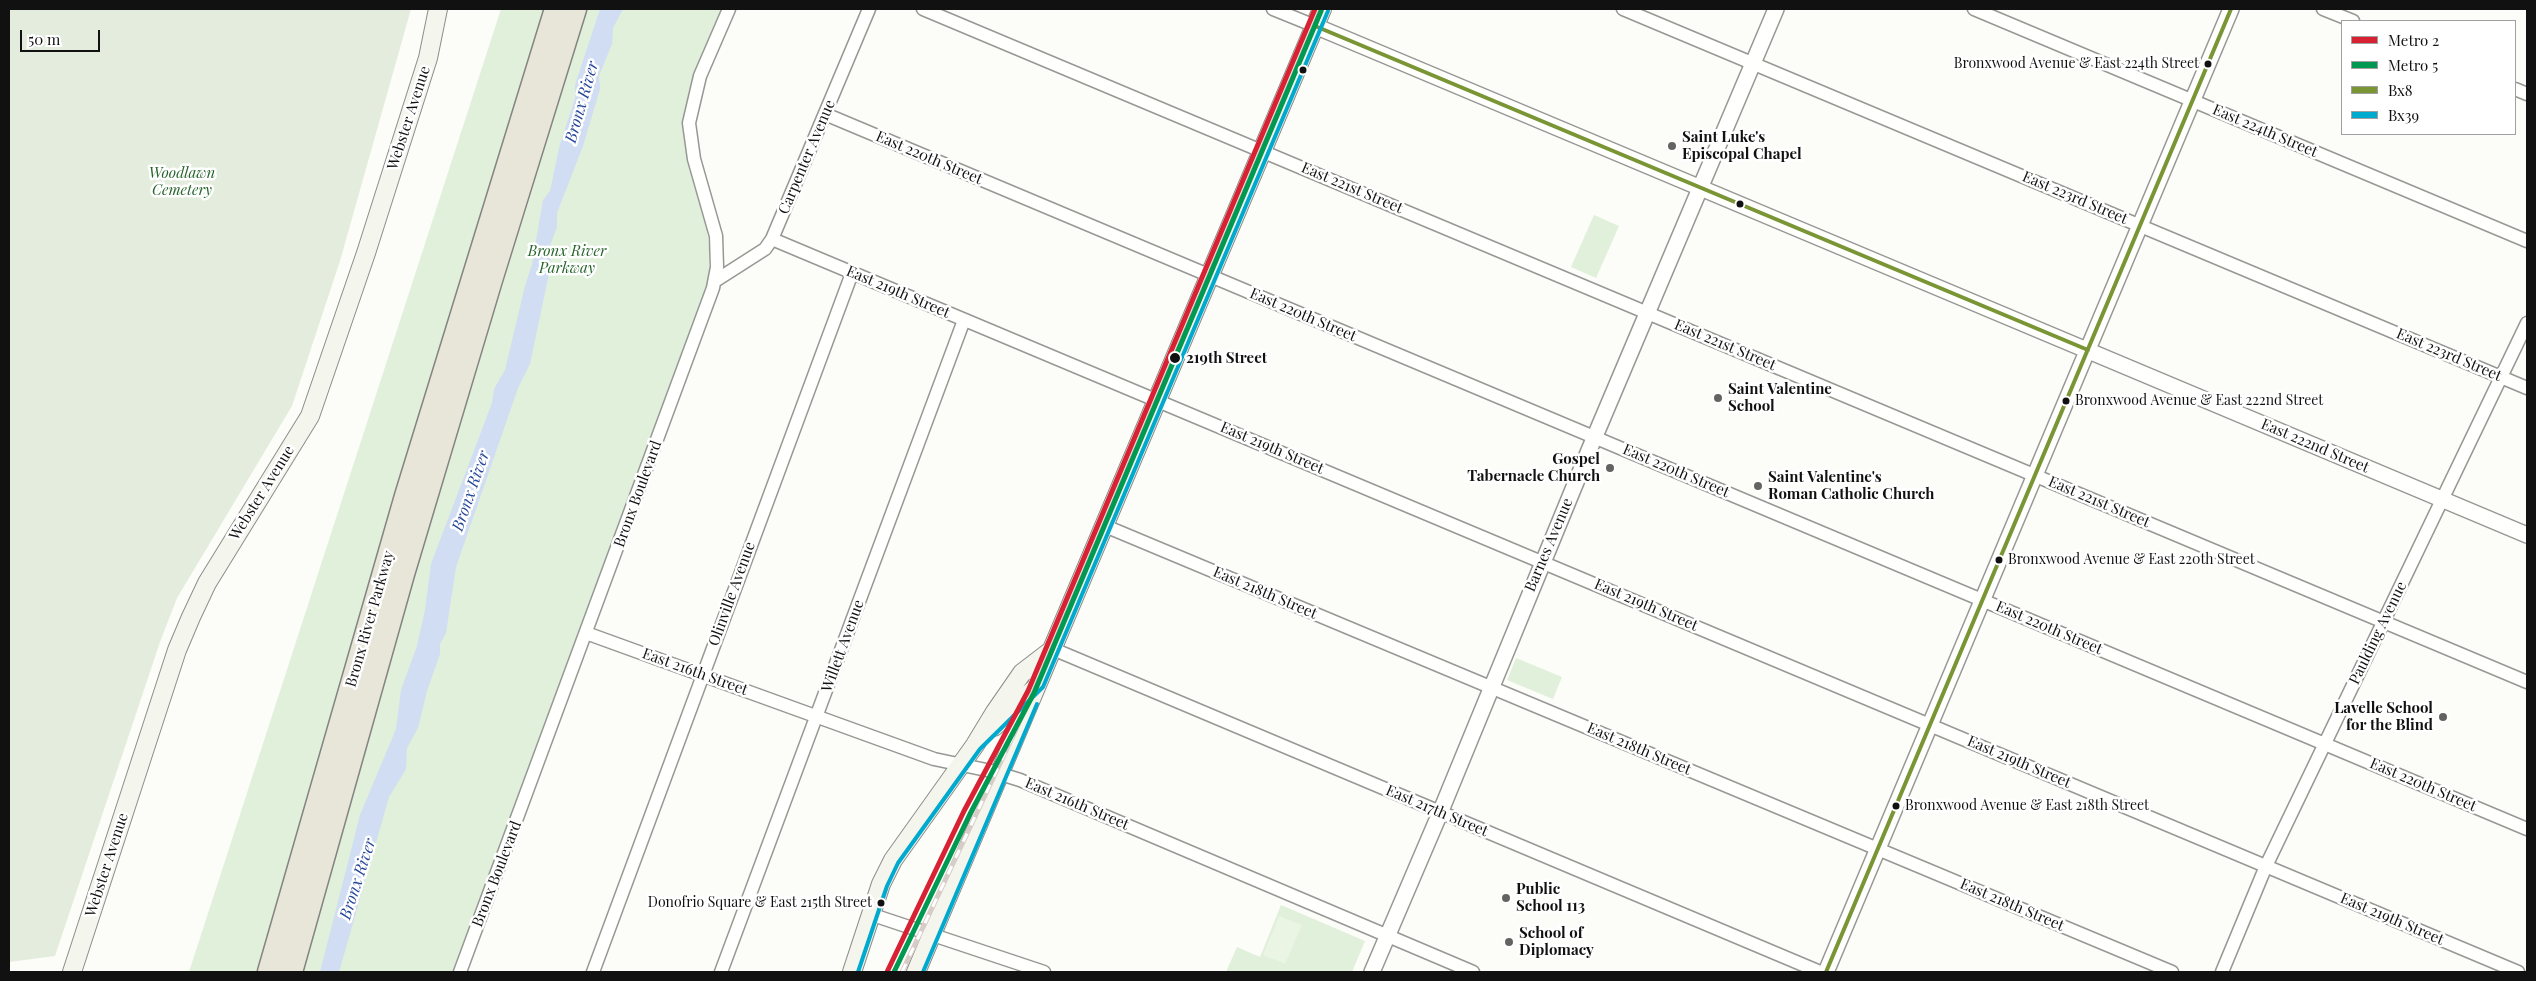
<!DOCTYPE html>
<html>
<head>
<meta charset="utf-8">
<style>
  body { margin:0 }
  #map { position:relative; width:2536px; height:981px; overflow:hidden; background:#fcfcf8; font-family:"Playfair Display",serif }
  canvas { display:block }
  .frame { position:absolute; inset:0; border:10px solid #111; pointer-events:none }
  .legend { position:absolute; left:2341px; top:20px; width:175px; height:115px; box-sizing:border-box; background:#fff; border:1px solid #a0a0a0; margin:0; padding:6px 9px; list-style:none; font-size:15px; color:#111 }
  .legend li { display:flex; align-items:center; gap:10px; height:25px }
  .legend b { width:25px; border:1px solid #a0a0a0 }
  .scale { position:absolute; left:20px; top:30px; width:80px; height:22px; box-sizing:border-box; border:2px solid #111; border-top:0; padding-left:6px; font-size:15px; line-height:18px; white-space:nowrap; color:#111; -webkit-text-stroke:4px #fff; paint-order:stroke }
</style>
</head>
<body>
<div id="map">
<canvas width="2536" height="981"></canvas>
<div class="frame"></div>
<ul class="legend">
<li><b style="height:6px;background:#d82233"></b>Metro 2</li>
<li><b style="height:6px;background:#009952"></b>Metro 5</li>
<li><b style="height:6px;background:#799534"></b>Bx8</li>
<li><b style="height:6px;background:#00a9ce"></b>Bx39</li>
</ul>
<div class="scale">50 m</div>
</div>
<script>
const context = document.querySelector('canvas').getContext('2d');
context.lineJoin = 'round';
function paint(path, color) { context.fillStyle = color; context.fill(path, 'evenodd'); }
const shape = rows => new Path2D(rows.map(r => 'M' + r).join(''));
function trace(path, color, width, dash) { context.strokeStyle = color; context.lineWidth = width; context.lineCap = dash ? 'butt' : 'round'; context.setLineDash(dash || []); context.stroke(path); }
function write(font, color, halo, rows, align = 'center') {
  context.font = font + ' "Playfair Display",serif'; context.lineWidth = 5; context.setLineDash([]); context.textBaseline = 'middle'; context.strokeStyle = halo; context.fillStyle = color; for (const [text, x, y, turn = 0] of rows) {
    context.save(); context.translate(x, y); context.rotate((+turn || 0) * Math.PI / 180); context.textAlign = isNaN(turn) ? turn : align; if (halo) context.strokeText(text, 0, 0); context.fillText(text, 0, 0); context.restore();
  }
}
paint(shape([
  [501,9,722,9,697,70,684,122,687,161,707,229,709,248,709,280,707,291,454,972,189,972],
  [1594,215,1619,226,1596,278,1571,267],
  [1516,658,1562,677,1553,699,1507,680],
  [1281,905,1365,941,1352,972,1226,972,1237,947,1260,957]
]), '#e0f0da');
paint(shape([
  [9,9,411,9,340,261,292,406,177,598,160,642,55,956,9,962]
]), '#e4eddd');
paint(shape([
  [1279,916,1302,925,1285,964,1263,955]
]), '#ebf5e3');
paint(shape([
  [600,9,623,9,613,28,612,44,599,76,600,89,583,146,557,213,557,227,549,248,551,264,530,364,518,388,456,567,446,633,440,644,440,654,427,691,418,728,407,748,406,769,389,797,339,972,320,972,360,815,396,729,401,690,417,646,425,610,431,564,492,403,494,389,505,370,525,286,532,264,543,200,550,191,560,144,575,99,575,85]
]), '#d1ddf3');
const minor = shape([
  [923,9,2527,682],
  [1273,9,1315,26],
  [1623,9,2527,388],
  [1974,9,2527,241],
  [2323,9,2353,21],
  [2515,89,2527,94],
  [825,114,2527,829],
  [772,239,2518,972],
  [715,281,765,249,772,239,869,9],
  [1105,526,2172,972],
  [586,633,934,759,991,771,1020,780,1473,972],
  [1053,649,1820,972],
  [870,914,1044,972],
  [460,972,713,288,717,267,716,236,694,159,689,123,700,76,729,9],
  [593,972,852,273],
  [721,972,964,320],
  [2222,972,2266,866,2527,323]
]);
const tertiary = shape([
  [1315,26,2527,535],
  [1372,972,1440,813,1590,448,1776,9],
  [1826,972,2231,9]
]);
const secondary = shape([
  [994,727,1033,690],
  [72,972,177,650,191,617,207,583,310,416,366,253,428,58,438,9],
  [852,972,881,884,893,860,975,745,995,712,1022,673,1052,650],
  [916,972,1322,9]
]);
const motorway = shape([
  [269,972,406,496,556,9],
  [291,972,403,574,491,280,575,9]
]);
trace(minor, '#979795', 15);
trace(tertiary, '#979795', 18);
trace(secondary, '#8d8d8c', 20);
trace(motorway, '#848482', 25);
trace(minor, '#fffffe', 12);
trace(tertiary, '#fffffe', 15);
trace(secondary, '#f4f5ec', 18);
trace(motorway, '#e8e5d9', 22);
const rail = shape([
  [902,972,1034,691,1321,9]
]);
trace(rail, '#d7ccc8', 5);
trace(rail, '#fff', 3, [9]);
trace(shape([
  [1322,9,1315,26,2088,350],
  [1826,972,2231,9]
]), '#799534', 4);
trace(shape([
  [858,972,887,886,898,863,980,749,1043,687,1328,11],
  [923,972,1037,704]
]), '#00a9ce', 4);
trace(shape([
  [887,972,964,811,1028,691,1315,9]
]), '#d82233', 5);
trace(shape([
  [894,972,970,814,1034,693,1321,11]
]), '#009952', 5);
for (const [x, y, r, color] of [
  [2208,64,4.5,"#111"],
  [1303,70,4.5,"#111"],
  [1672,146,5,"#636362"],
  [1740,204,4.5,"#111"],
  [1175,358,6,"#111"],
  [1718,398,5,"#636362"],
  [2066,401,4.5,"#111"],
  [1610,468,5,"#636362"],
  [1758,486,5,"#636362"],
  [1999,560,4.5,"#111"],
  [2443,717,5,"#636362"],
  [1896,806,4.5,"#111"],
  [1506,898,5,"#636362"],
  [881,903,4.5,"#111"],
  [1509,942,5,"#636362"]
]) { const dot = new Path2D(); dot.arc(x, y, r, 0, 2 * Math.PI); context.fillStyle = color; context.fill(dot); trace(dot, '#fff', 2); }
write('14px', '#111', '#fff', [
  ["Bronxwood Avenue & East 224th Street",2199,64,"right"],
  ["Bronxwood Avenue & East 222nd Street",2075,401],
  ["Bronxwood Avenue & East 220th Street",2008,560],
  ["Bronxwood Avenue & East 218th Street",1905,806],
  ["Donofrio Square & East 215th Street",872,903,"right"]
], 'left');
write('15px', '#111', '#fff', [
  ["Webster Avenue",409,118,-72],
  ["East 224th Street",2265,131,23],
  ["Carpenter Avenue",807,157,-67],
  ["East 220th Street",929,158,23],
  ["East 221st Street",1352,188,23],
  ["East 223rd Street",2075,198,23],
  ["East 219th Street",898,292,23],
  ["East 220th Street",1303,315,23],
  ["East 221st Street",1725,345,23],
  ["East 223rd Street",2449,355,23],
  ["East 222nd Street",2315,446,23],
  ["East 219th Street",1272,448,23],
  ["East 220th Street",1676,471,23],
  ["Webster Avenue",262,493,-58],
  ["Bronx Boulevard",638,494,-70],
  ["East 221st Street",2099,502,23],
  ["Barnes Avenue",1549,545,-67],
  ["East 218th Street",1265,593,23],
  ["Olinville Avenue",732,594,-70],
  ["East 219th Street",1646,605,23],
  ["Bronx River Parkway",370,619,-74],
  ["East 220th Street",2049,628,23],
  ["Paulding Avenue",2378,633,-64],
  ["Willett Avenue",843,646,-70],
  ["East 216th Street",695,672,20],
  ["East 218th Street",1639,749,23],
  ["East 219th Street",2019,762,23],
  ["East 220th Street",2423,785,23],
  ["East 216th Street",1077,804,23],
  ["East 217th Street",1437,811,23],
  ["Webster Avenue",107,865,-72],
  ["Bronx Boulevard",497,874,-69],
  ["East 218th Street",2012,905,23],
  ["East 219th Street",2392,919,23]
]);
write('bold 15px', '#111', '#fff', [
  ["Saint Luke's",1682,137],
  ["Episcopal Chapel",1682,154],
  ["Saint Valentine",1728,389],
  ["School",1728,406],
  ["Gospel",1600,459,"right"],
  ["Tabernacle Church",1600,476,"right"],
  ["Saint Valentine's",1768,477],
  ["Roman Catholic Church",1768,494],
  ["Lavelle School",2433,708,"right"],
  ["for the Blind",2433,725,"right"],
  ["Public",1516,889],
  ["School 113",1516,906],
  ["School of",1519,933],
  ["Diplomacy",1519,950]
], 'left');
write('italic 15px', '#26642b', '#fff', [
  ["Woodlawn",182,173],
  ["Cemetery",182,190],
  ["Bronx River",567,251],
  ["Parkway",567,268]
]);
write('bold 15px', '#111', '#fff', [
  ["219th Street",1186,358]
], 'left');
write('italic 16px', '#244598', '#fff', [
  ["Bronx River",582,102,-74],
  ["Bronx River",471,491,-71],
  ["Bronx River",358,879,-72]
]);
</script>
</body>
</html>
